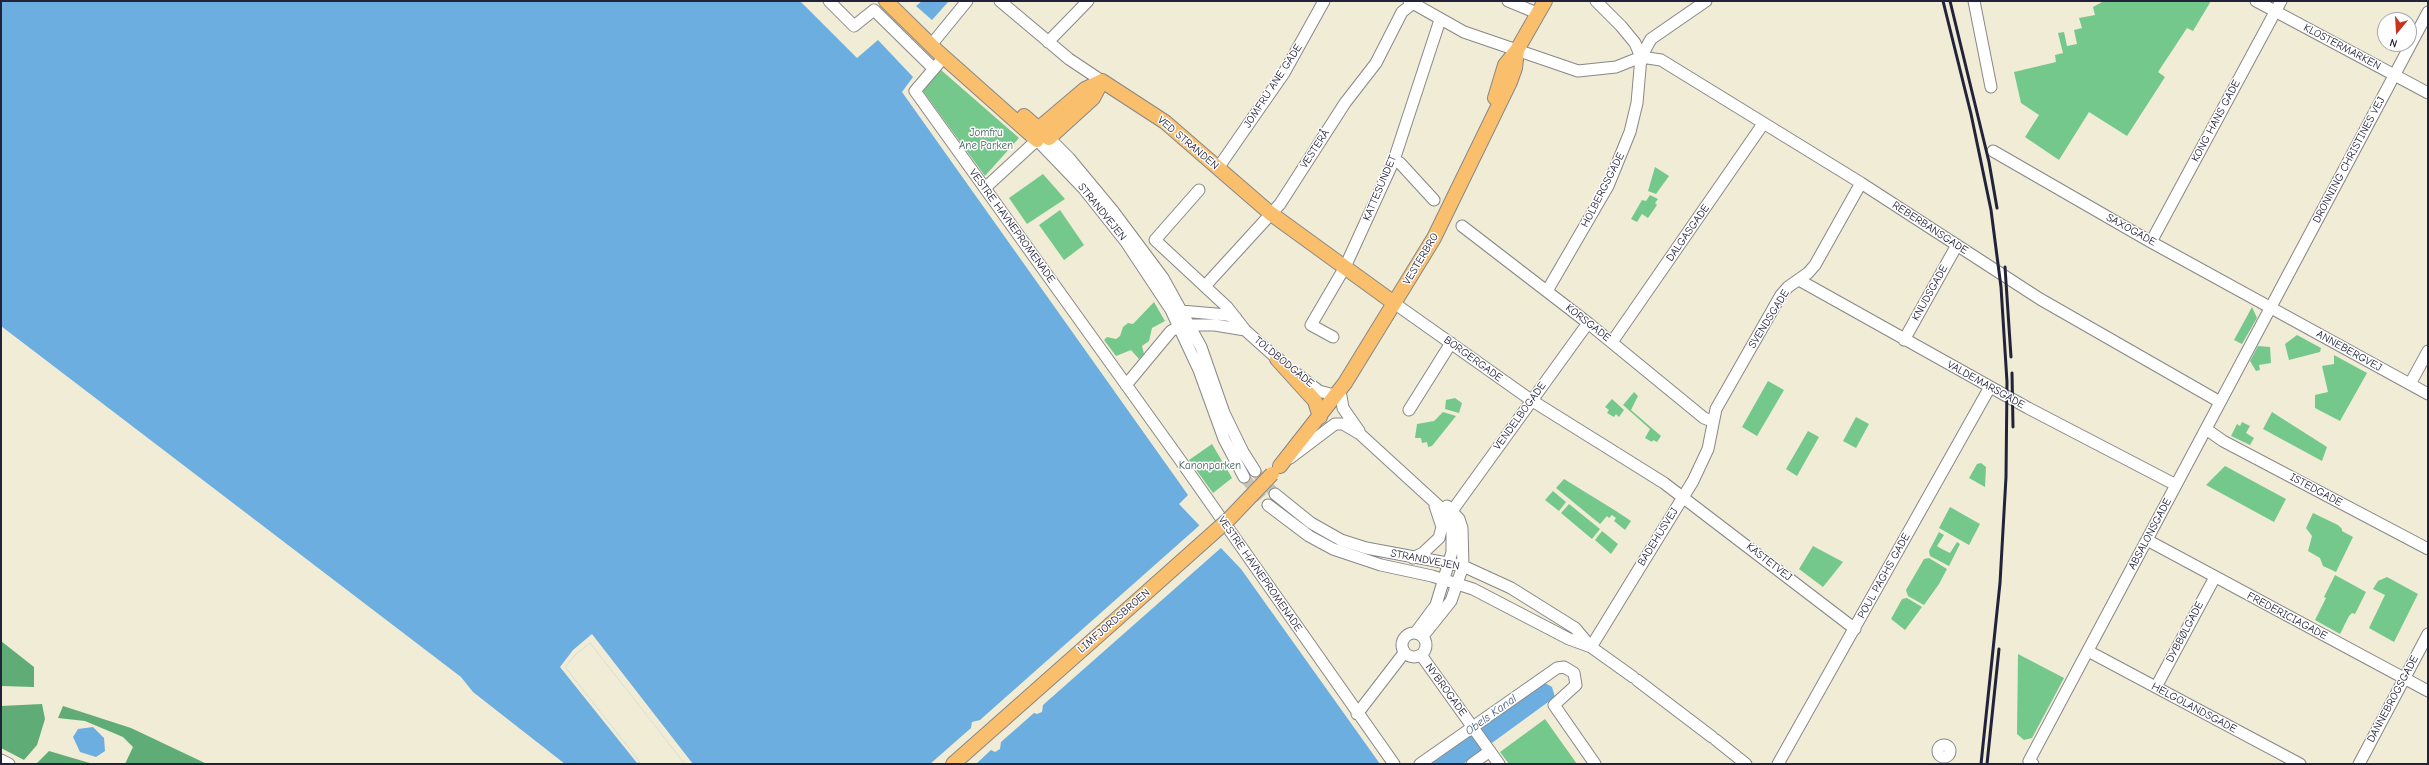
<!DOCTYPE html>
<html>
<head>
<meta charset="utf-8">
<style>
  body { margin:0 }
  #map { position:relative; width:2429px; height:765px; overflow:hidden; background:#f0ecd6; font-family:"Comic Neue",sans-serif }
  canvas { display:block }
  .frame { position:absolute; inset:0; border:2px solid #22223b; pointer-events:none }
  .north { position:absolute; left:2377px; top:12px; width:40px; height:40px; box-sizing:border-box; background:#fff; border:1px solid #a7a7b1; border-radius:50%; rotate:198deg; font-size:11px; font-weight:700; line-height:16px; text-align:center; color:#22223b }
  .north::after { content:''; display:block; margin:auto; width:14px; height:18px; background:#c8321e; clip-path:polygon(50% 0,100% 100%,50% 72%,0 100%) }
</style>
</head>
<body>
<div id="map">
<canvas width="2429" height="765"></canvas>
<div class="frame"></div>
<div class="north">N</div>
</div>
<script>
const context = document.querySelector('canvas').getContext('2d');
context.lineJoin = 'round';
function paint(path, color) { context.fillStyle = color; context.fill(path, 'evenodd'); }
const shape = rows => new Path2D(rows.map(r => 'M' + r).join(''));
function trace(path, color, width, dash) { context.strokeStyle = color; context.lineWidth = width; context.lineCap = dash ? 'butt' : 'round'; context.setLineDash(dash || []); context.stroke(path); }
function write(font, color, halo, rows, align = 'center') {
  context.font = font + ' "Comic Neue",sans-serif'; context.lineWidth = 3; context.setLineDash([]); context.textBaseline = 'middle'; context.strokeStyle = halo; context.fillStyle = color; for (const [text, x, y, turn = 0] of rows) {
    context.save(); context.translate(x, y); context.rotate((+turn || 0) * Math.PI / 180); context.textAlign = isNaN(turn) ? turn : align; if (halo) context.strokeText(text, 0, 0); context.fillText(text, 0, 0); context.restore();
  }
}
paint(shape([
  [2104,1,2211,1,2193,31,2187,28,2158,72,2165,77,2127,136,2089,112,2059,160,2025,137,2039,115,2021,103,2014,72,2056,62,2055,55,2063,53,2058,33,2064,32,2067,46,2077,44,2074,30,2082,28,2079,18,2095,15,2093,7],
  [941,70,1019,138,985,176,923,91],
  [1655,167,1669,176,1656,194,1648,191],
  [1043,174,1065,199,1027,224,1009,198],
  [1650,195,1658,199,1655,203,1657,205,1648,218,1642,214,1637,222,1631,219,1642,200,1646,201],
  [1060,210,1084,245,1064,260,1039,225],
  [1154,302,1165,321,1152,328,1149,341,1142,346,1144,354,1139,359,1131,350,1116,356,1104,340,1107,337,1116,339,1120,336,1123,327,1128,323,1133,324],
  [2252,307,2257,318,2242,344,2234,340],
  [2297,335,2321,348,2320,352,2289,360,2285,344],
  [2258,346,2270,347,2271,363,2259,365,2260,370,2256,371,2250,361],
  [2334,355,2367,373,2340,421,2315,408,2315,395,2328,392,2322,366,2334,364],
  [1768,381,1784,390,1757,436,1742,427],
  [1634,392,1638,396,1631,410,1661,436,1657,442,1653,440,1652,442,1645,438,1650,429,1623,405],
  [1455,398,1462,403,1459,413,1445,409,1446,400],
  [1612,399,1624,410,1619,417,1616,414,1614,417,1607,413,1609,410,1605,407],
  [1443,412,1456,416,1432,446,1428,447,1427,442,1422,443,1421,438,1415,438,1417,424,1434,421],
  [2272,412,2327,447,2322,461,2263,429],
  [1856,417,1869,424,1856,448,1843,441],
  [2242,422,2250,426,2246,433,2254,438,2250,445,2231,436,2237,424,2240,426],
  [1808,431,1819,437,1797,476,1786,469],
  [1212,444,1232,478,1213,493,1189,460],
  [1981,463,1986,467,1985,487,1969,478,1977,464],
  [2225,466,2286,499,2274,522,2206,485],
  [1564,479,1616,511,1631,521,1625,530,1614,521,1616,518,1612,515,1609,518,1607,516,1600,524,1556,488],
  [1553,491,1566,502,1559,511,1545,500],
  [1569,504,1600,529,1592,539,1561,513],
  [1950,507,1980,524,1969,545,1939,528],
  [2313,513,2338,525,2342,529,2342,531,2353,537,2336,572,2323,566,2320,558,2308,551,2312,536,2306,528],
  [1602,531,1618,544,1611,554,1595,540],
  [1939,532,1944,535,1937,546,1940,548,1950,553,1957,542,1960,544,1949,566,1930,556,1929,551],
  [1813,546,1843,562,1823,587,1799,569],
  [1929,558,1947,569,1939,584,1924,605,1908,596,1906,590,1924,559],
  [2335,575,2366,592,2355,614,2352,613,2349,616,2340,634,2315,620,2326,598,2324,597],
  [2387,577,2418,594,2394,642,2369,628,2385,595,2373,589,2378,581],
  [1907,598,1922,607,1905,630,1891,619,1902,599],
  [2018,654,2064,678,2032,738,2024,740,2017,734],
  [1545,719,1577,764,1509,764,1500,752]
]), '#75c88b');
paint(shape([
  [1,641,34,667,34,687,1,686],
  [42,704,45,719,37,745,24,760,1,748,1,706],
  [63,706,131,728,207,764,125,764,133,747,123,737,85,721,58,718],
  [49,751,93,764,36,764]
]), '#60ac77');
paint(shape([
  [1,1,800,1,857,58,878,40,913,77,902,92,1188,495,1179,504,1241,569,1380,764,685,764,590,643,576,654,565,667,640,762,636,764,565,764,473,692,461,677,1,326],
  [922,1,949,1,932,20,916,6],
  [1545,683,1552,687,1555,697,1463,764,1431,764],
  [93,727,104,738,105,751,96,757,80,752,73,737,78,729]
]), '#6daee1');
paint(shape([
  [1201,524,1222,547,1043,705,1042,712,1037,714,1034,713,1001,742,1000,749,995,752,991,750,976,764,930,764,971,728,972,722,980,720],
  [592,634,693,764,685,764,590,643,576,654,565,667,640,762,637,763,560,667,573,650]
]), '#f0ecd6');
trace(shape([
  [1255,471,1275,494],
  [1244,477,1268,505]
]), '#c7c4b7', 11, [11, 5.5]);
const minor = shape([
  [829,1,854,26,874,10,934,69],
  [1000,1,1069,59,1102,81],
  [1409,1,1464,32,1578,71,1616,67,1641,57,1651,39,1706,1],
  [1508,1,1537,13],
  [1974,1,1991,87],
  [2256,1,2428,93],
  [1048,42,1088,1],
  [931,45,967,1],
  [944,57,915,91,1178,457,1394,764],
  [1641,57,1661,60,1861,183,2040,299,2220,402],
  [1049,138,1069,158,1113,211,1163,278,1201,347,1224,413,1243,452,1255,471],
  [1993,151,2151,242,2428,394],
  [1394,160,1400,163,1434,200],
  [1218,168,1284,73,1324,1],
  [985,188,1037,140,1084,189,1126,242,1171,310,1199,370,1224,439,1244,477],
  [1199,190,1155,240,1227,307,1245,330,1283,364],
  [1462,226,1588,323,1704,418,1712,421],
  [2151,242,2281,1],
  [1799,280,2028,408,2176,485],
  [1205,286,1280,204,1345,103,1376,63,1402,12,1416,1],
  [1547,291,1608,186,1630,132,1637,103,1641,57,1635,43,1621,26,1596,1],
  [1394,303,1531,400,1664,483,1855,629],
  [1181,311,1227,315,1236,318],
  [1333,337,1311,325,1345,267,1394,160,1440,20],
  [1904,340,1957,245],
  [1612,342,1763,124],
  [1297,374,1319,391,1330,394,1337,394],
  [2410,384,2428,351],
  [1126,385,1171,331,1182,325,1215,325,1245,330],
  [1341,396,1343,408,1359,431],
  [1409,410,1451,343],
  [2206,429,2223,441,2428,549],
  [1290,458,1335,424,1343,424,1360,434,1442,509,1452,530,1452,552,1436,605,1416,632],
  [1275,494,1311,523,1341,540,1366,548,1463,566,1511,588,1575,628,1591,647,1633,677],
  [1268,505,1309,536,1333,549,1381,565,1432,576,1473,589,1569,639,1591,647],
  [1452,511,1588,323],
  [2147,540,2428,691],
  [1413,558,1423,553,1439,538,1442,527,1435,506],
  '1402 645a12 12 0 1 1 24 0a12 12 0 1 1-24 0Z',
  [1423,636,1451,601,1463,566,1462,528,1459,519,1447,506],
  [1591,647,1693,481,1708,449,1716,409,1781,295,1788,287,1808,273,1815,265,1861,183],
  [2088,651,2300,764],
  [1421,655,1499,764],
  [1637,680,1712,737],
  [2156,687,2215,577],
  [1357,714,1404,653],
  [1716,740,1746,764],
  '1938 751a6 6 0 1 1 12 0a6 6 0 1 1-12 0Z',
  [1,760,9,764],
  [1420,764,1557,668,1564,667,1574,673,1576,685,1554,705,1595,764],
  [1472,764,1490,751],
  [1778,764,1990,387],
  [2033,764,2029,761,2428,12],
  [2359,764,2428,634]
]);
const major = shape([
  [886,1,937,51,1037,140],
  [1102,81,1165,122,1270,213,1394,303],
  [1495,98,1505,65,1517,50,1545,1],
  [1024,116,1049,138],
  [1039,128,1085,89,1102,81],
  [1049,138,1093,98,1102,81],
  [1277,359,1315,401,1320,417],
  [1280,466,1345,383,1434,238,1510,82,1515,68,1517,50],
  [953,764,1110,625]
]);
trace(minor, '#898788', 13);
trace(major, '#898788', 16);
trace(minor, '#fff', 11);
trace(major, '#f9bf6d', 14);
trace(shape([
  [1943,1,1971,114,1991,210,2001,287,2007,382,2006,477,2000,583,1981,764],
  [1950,1,1989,162,1997,208],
  [2005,267,2011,357],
  [2012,373,2013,427],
  [1987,764,1999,649]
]), '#22223b', 3);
const majorBridge = shape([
  [1110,625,1229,519,1272,474]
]);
trace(majorBridge, '#898788', 16, []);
trace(majorBridge, '#f9bf6d', 14);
write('11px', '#22223b', '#fff', [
  ["KLOSTERMARKEN",2342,47,28],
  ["JOMFRU ANE GADE",1273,86,-57],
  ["KONG HANS GADE",2216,121,-62],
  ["VED STRANDEN",1188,143,40],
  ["VESTERÅ",1315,149,-57],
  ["DRONNING CHRISTINES VEJ",2349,160,-62],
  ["KATTESUNDET",1380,188,-67],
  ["HOLBERGSGADE",1603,190,-63],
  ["STRANDVEJEN",1102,212,51],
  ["VESTRE HAVNEPROMENADE",1012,226,54],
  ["REBERBANSGADE",1930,228,33],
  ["SAXOGADE",2131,230,29],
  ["DALGASGADE",1688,233,-55],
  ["VESTERBRO",1421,259,-59],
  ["KNUDSGADE",1930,293,-61],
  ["SVENDSGADE",1769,319,-58],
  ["KORSGADE",1588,323,38],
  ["ANNEBERGVEJ",2349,351,29],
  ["BORGERGADE",1473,359,36],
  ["TOLDBODGADE",1284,362,39],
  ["VALDEMARSGADE",1986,385,29],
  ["VENDELBOGADE",1520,416,-54],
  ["ISTEDGADE",2316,490,28],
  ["ABSALONSGADE",2150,534,-62],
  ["BADEHUSVEJ",1658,537,-58],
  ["STRANDVEJEN",1425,560,11],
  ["KASTETVEJ",1769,562,38],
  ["VESTRE HAVNEPROMENADE",1260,574,55],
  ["POUL PAGHS GADE",1884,576,-61],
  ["FREDERICIAGADE",2287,616,28],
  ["LIMFJORDSBROEN",1114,621,-41],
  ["DYBBØLGADE",2185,632,-62],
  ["NYBROGADE",1446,690,54],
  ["DANNEBROGSGADE",2393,699,-62],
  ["HELGOLANDSGADE",2194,708,28]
]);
write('11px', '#43645b', '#fff', [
  ["Jomfru",986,133],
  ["Ane Parken",986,146],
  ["Kanonparken",1210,466]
]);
write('italic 12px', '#405a7d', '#fff', [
  ["Obels Kanal",1491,715,-36]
]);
</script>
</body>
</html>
